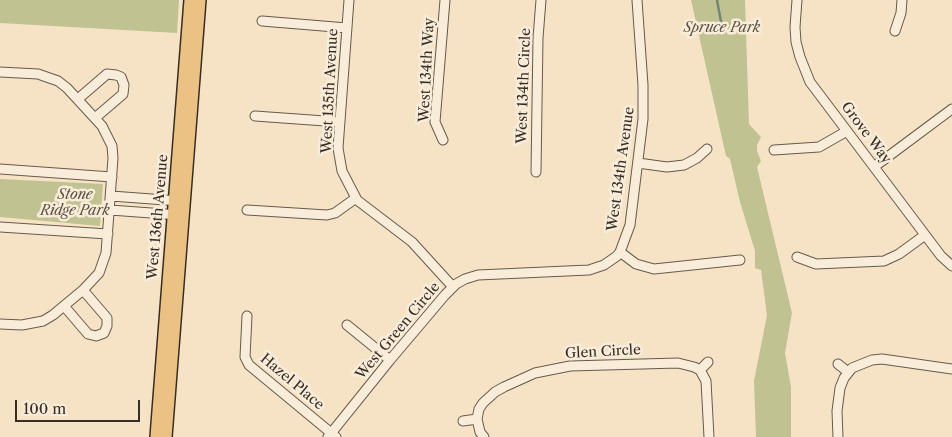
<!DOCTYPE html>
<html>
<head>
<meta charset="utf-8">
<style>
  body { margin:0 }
  #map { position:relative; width:952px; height:437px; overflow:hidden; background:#f6e3c6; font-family:"Libre Caslon Text",serif }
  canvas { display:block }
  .scale { position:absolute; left:15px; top:400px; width:125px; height:22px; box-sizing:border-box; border:2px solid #372d24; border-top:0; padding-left:6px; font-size:15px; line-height:18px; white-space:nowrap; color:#372d24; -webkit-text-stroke:4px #f9edda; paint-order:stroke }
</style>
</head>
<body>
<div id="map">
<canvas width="952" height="437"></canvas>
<div class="scale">100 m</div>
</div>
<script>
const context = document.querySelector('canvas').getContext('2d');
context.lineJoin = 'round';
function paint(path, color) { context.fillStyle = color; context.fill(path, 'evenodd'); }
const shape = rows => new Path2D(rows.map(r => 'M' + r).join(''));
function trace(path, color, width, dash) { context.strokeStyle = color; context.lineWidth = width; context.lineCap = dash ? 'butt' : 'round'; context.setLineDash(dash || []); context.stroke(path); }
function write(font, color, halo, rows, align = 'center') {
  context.font = font + ' "Libre Caslon Text",serif'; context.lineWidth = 5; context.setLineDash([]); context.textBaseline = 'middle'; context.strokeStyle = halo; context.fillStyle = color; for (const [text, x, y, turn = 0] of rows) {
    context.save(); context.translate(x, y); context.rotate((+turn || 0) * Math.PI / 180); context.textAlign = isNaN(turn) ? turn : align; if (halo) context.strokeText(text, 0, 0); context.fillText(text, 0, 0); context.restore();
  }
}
paint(shape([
  [0,0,179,0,177,33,0,23],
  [691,0,745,0,749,124,761,137,757,145,757,151,761,161,757,167,792,313,785,353,791,387,791,437,756,437,754,381,767,315,761,270,755,268,755,251,740,202,730,159,726,156],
  [0,179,103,184,100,226,0,217]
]), '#c1c292');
trace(shape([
  [717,0,722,27]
]), '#758577', 2.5);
const minor = shape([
  [349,0,338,148,342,171,357,200,412,242,453,287],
  [797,0,795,27,796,42,800,57,810,82,941,256,952,266],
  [262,21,347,28],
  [895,31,901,13,902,0],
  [0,72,38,74,58,81,67,88,102,126,112,146,113,158,106,253,99,273,83,290,53,315,43,321,22,325,0,324],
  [78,99,107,74,116,75,121,77,124,85,123,94,95,118],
  [255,116,339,122],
  [443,140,435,122,445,0],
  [774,150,819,147,847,131],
  [638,163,667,167,684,165,697,158,707,149],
  [874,167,952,109],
  [0,169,112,177],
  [536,172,538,38,541,0],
  [111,196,179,201],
  [110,210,179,215],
  [247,210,327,215,335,213,356,198],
  [0,227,108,234],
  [620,252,636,264,654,269,740,260],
  [797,257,816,264,884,261,899,254,925,235],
  [64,306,88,334,96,336,104,333,107,326,107,318,83,290],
  [247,316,245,357,249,365,336,437],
  [347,325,390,360],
  [838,364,848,372],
  [700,370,708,362],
  [463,421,477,419],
  [328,437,390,360,445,295,456,284,465,279,478,275,589,270,604,265,617,256,620,252,630,225,643,119,643,85,637,0],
  [484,437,480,432,477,419,479,409,483,403,495,392,504,387,535,373,570,366,678,363,694,367,700,370,706,381,709,437],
  [838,437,837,411,840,388,844,378,852,368,872,360,882,359,952,369]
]);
const major = shape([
  [156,437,190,0],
  [166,437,200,0]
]);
trace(minor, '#675a4c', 11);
trace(major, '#372d24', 14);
trace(minor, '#f9edda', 9);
trace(major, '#ebc283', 11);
write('italic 14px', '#5a5240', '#f9edda', [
  ["Spruce Park",722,28],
  ["Stone",75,195],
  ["Ridge Park",75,211]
]);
write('14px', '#372d24', '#f9edda', [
  ["West 134th Way",427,70,-87],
  ["West 134th Circle",524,86,-88],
  ["West 135th Avenue",330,91,-87],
  ["Grove Way",866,133,53],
  ["West 134th Avenue",621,169,-82],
  ["West 136th Avenue",158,217,-85],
  ["West Green Circle",398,331,-50],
  ["Glen Circle",603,352,-3],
  ["Hazel Place",292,382,40]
]);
</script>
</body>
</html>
